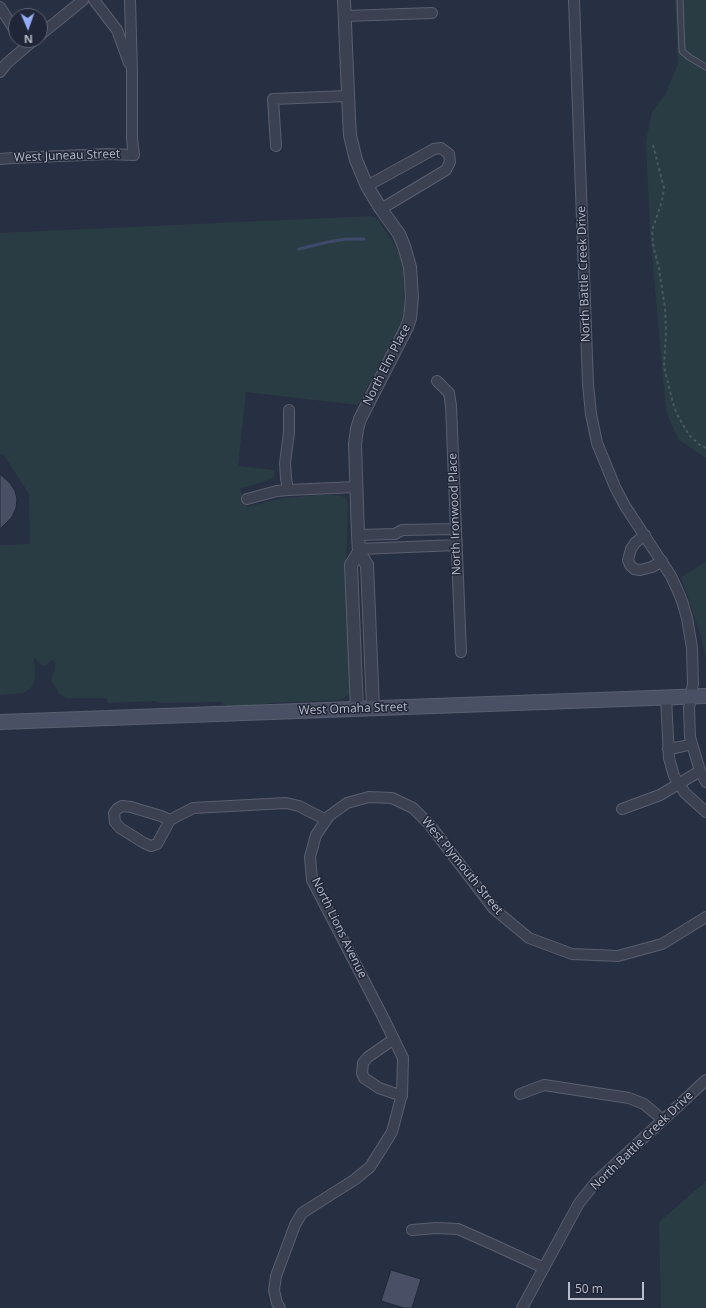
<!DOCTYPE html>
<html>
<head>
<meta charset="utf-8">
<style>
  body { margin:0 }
  #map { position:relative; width:706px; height:1308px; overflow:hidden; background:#272f42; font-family:"Open Sans",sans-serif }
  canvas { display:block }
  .north { position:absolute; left:8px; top:8px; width:40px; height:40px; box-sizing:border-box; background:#202637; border:1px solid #5d6272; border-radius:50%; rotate:178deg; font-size:11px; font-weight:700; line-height:16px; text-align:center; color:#b9bdcb }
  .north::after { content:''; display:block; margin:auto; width:14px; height:18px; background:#94abf5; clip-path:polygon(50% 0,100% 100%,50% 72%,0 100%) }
  .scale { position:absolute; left:568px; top:1282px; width:76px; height:18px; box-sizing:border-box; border:2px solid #b9bdcb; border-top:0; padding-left:5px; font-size:12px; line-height:14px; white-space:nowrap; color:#b9bdcb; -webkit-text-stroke:3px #202637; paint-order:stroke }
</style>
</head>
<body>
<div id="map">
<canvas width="706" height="1308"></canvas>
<div class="north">N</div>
<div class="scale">50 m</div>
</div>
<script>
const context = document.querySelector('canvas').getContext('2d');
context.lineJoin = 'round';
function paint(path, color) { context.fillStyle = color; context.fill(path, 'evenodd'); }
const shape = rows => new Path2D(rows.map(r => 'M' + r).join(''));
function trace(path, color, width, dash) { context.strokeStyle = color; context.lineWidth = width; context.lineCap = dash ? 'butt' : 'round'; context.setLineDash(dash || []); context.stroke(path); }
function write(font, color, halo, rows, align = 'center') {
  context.font = font + ' "Open Sans",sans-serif'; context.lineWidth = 3; context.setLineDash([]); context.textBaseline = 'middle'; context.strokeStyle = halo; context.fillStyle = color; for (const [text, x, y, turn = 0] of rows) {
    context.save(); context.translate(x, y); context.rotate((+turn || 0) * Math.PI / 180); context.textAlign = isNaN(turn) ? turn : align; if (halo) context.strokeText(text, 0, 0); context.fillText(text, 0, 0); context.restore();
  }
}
paint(shape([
  [675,0,706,0,706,458,679,440,666,412,650,231,646,141,652,112,665,95,678,64],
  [371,216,377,218,397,249,403,265,404,304,403,317,399,327,358,405,246,392,238,466,274,470,274,475,272,479,240,489,247,507,284,498,319,495,338,495,345,497,348,503,346,565,351,689,348,695,342,699,337,700,271,703,230,708,221,702,162,703,154,701,108,703,107,698,66,698,59,694,56,687,51,681,55,669,55,662,52,660,45,666,41,665,34,657,35,678,33,686,24,693,0,695,0,545,30,544,29,494,3,454,0,454,0,233],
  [706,562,706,660,701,636,681,577],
  [706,1181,706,1308,661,1308,659,1222]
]), '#2a3c43');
trace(shape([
  [299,249,328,242,346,239,364,239]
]), '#3e4a6a', 3);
const building = shape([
  [0,474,10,483,15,491,17,499,16,508,12,517,0,529,0,474],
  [391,1270,421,1279,412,1308,404,1308,381,1301,391,1270]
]);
paint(building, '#495066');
trace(building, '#222839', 1);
const service = shape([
  [680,0,682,51,689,57,706,67]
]);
const minor = shape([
  [94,0,117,30,129,63],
  [574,0,588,384,591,414,597,443,615,487,625,506,671,576,677,589,682,601,687,618,692,648,693,684,689,708,690,737,700,771,706,782],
  [0,7,16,32],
  [345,16,432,13],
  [40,35,83,0],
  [0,72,7,63,34,40],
  [276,146,273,99,348,96],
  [0,159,13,158,108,154,134,155,132,139,132,73,130,0],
  [367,186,434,149,441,148,449,154,450,162,446,170,381,209],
  [437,381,449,393,451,406,461,652],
  [288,490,286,478,285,463,289,432,289,410],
  [247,499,277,491,288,490,356,487],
  [358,535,395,534,402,530,456,529],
  [645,535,635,543,631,549,628,560,630,565,634,569,640,570,652,567,662,561],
  [359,549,457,545],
  [666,697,669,758,674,776,685,793,706,812],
  [668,749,680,747,692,744],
  [622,809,660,795,700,771],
  [170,820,161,816,131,807,122,806,117,809,114,813,115,822,120,828,144,843,151,846,157,844,170,820,193,808,286,803,299,806,326,820],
  [394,1039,368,1057,363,1063,362,1073,364,1078,379,1088,402,1096],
  [520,1094,544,1085,629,1098,644,1104,663,1120],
  [412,1230,436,1228,458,1229,494,1245,544,1268],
  [280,1308,277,1303,274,1290,276,1276,295,1225,302,1213,354,1180,370,1167,392,1132,402,1094,403,1058,383,1017,312,880,310,857,316,835,329,816,347,803,369,797,392,798,413,808,429,824,494,909,529,938,572,954,618,956,662,944,706,917],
  [522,1308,579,1203,596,1182,706,1080]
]);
const tertiary = shape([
  [344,0,349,118,350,135,353,148,356,160,367,186,381,209,399,234,404,246,410,267,412,298,410,318,407,327,360,419,357,429,355,444,358,535,359,552,367,565,373,708],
  [357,709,351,565,359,552]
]);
const secondary = shape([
  [0,722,706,696]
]);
trace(service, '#5a5f6f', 7);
trace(minor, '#5a5f6f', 12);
trace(tertiary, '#5a5f6f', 14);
trace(secondary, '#5a5f6f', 16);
trace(shape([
  [653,145,664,188,662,201,652,231,653,244,659,269,665,308,666,332,664,367,674,407,678,416,689,435,700,445,706,448]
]), '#48595f', 2, [3, 3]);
trace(service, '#3c4152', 5);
trace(minor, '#3c4152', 10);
trace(tertiary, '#3c4152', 12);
trace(secondary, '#4a5064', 14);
write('12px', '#b9bdcb', '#202637', [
  ["West Juneau Street",67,156,-2],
  ["North Battle Creek Drive",584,274,-92],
  ["North Elm Place",387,365,-63],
  ["North Ironwood Place",455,514,-92],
  ["West Omaha Street",353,709,-2],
  ["West Plymouth Street",462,866,51],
  ["North Lions Avenue",339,928,64],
  ["North Battle Creek Drive",642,1141,-44]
]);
</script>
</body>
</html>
